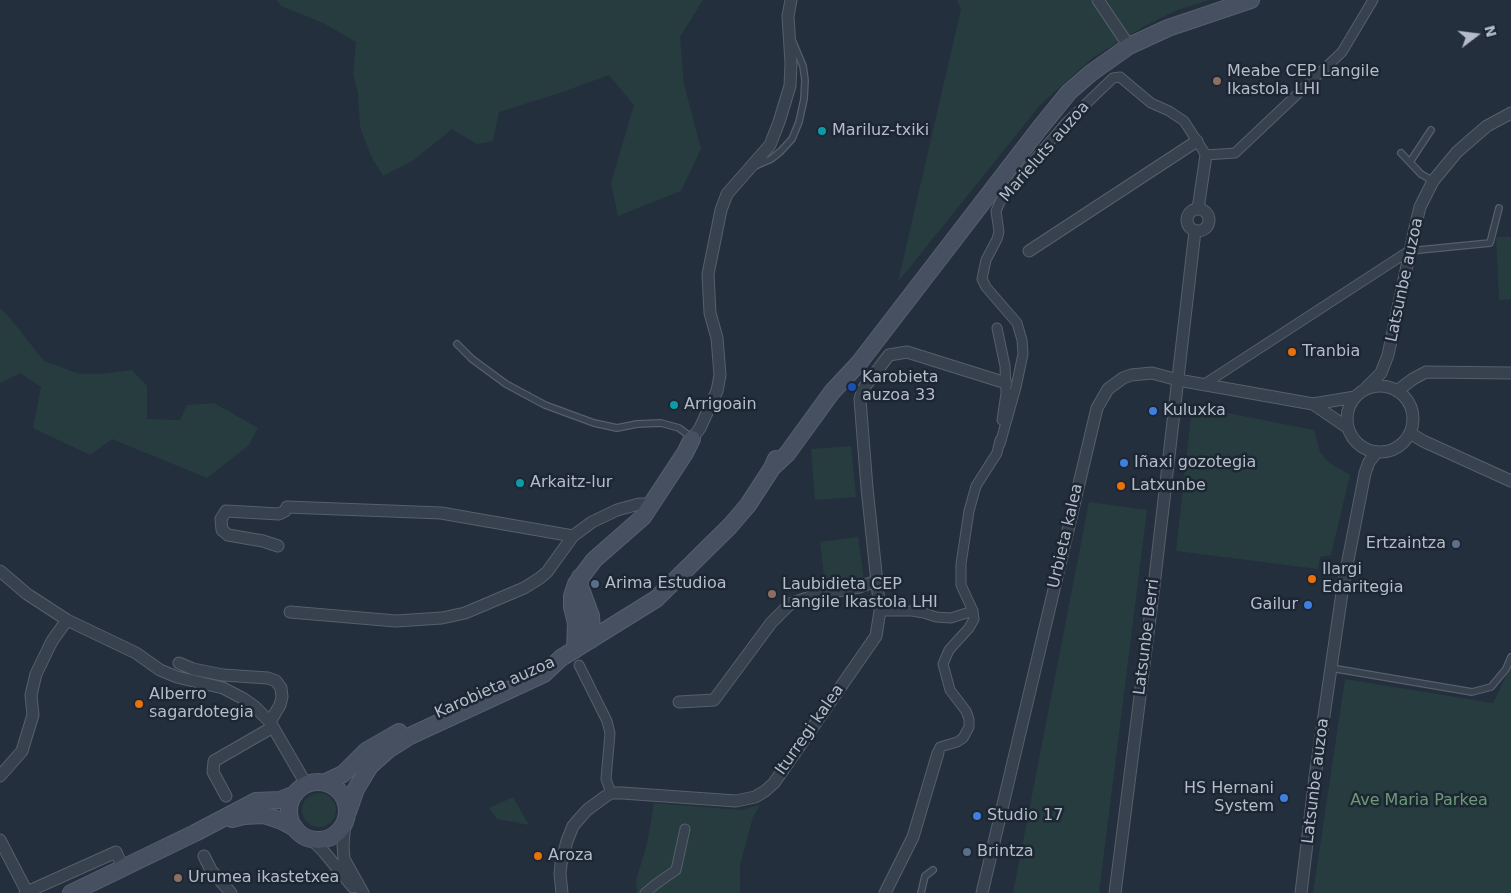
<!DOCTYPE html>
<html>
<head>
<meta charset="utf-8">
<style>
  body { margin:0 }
  #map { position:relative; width:1511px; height:893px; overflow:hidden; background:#242f3e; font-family:"DejaVu Sans",sans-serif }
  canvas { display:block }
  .north { position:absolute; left:1451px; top:10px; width:50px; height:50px; -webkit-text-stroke:4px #1d2633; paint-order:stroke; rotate:75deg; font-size:14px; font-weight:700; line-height:20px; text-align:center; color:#b4bcc9 }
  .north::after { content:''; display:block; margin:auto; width:18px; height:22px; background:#b4bcc9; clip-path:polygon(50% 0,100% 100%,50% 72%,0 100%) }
</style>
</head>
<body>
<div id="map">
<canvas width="1511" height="893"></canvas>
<div class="north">N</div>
</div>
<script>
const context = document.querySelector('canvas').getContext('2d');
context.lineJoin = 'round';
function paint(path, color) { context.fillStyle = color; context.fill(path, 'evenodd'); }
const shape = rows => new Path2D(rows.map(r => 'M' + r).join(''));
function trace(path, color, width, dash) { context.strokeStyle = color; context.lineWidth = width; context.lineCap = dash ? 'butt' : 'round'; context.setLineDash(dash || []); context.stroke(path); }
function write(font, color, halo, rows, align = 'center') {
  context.font = font + ' "DejaVu Sans",sans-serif'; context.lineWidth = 5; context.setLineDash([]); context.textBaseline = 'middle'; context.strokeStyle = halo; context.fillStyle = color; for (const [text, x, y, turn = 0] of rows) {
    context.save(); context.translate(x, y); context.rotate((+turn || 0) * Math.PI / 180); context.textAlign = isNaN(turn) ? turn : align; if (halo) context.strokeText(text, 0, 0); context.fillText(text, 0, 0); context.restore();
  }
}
paint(shape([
  [277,0,703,0,680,37,684,84,701,149,681,191,618,216,611,183,634,105,609,75,560,93,499,112,493,141,477,144,452,129,414,160,383,176,371,156,360,127,358,93,353,74,356,42,325,24,281,6],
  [957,0,1210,0,1177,10,1143,27,1094,57,1041,104,898,282,961,9],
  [1496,237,1511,237,1511,299,1499,300],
  [0,308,10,318,44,361,80,374,102,374,132,370,147,386,147,419,180,420,187,405,214,403,258,428,249,445,207,478,112,439,90,455,33,428,41,387,20,373,0,383],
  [1192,406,1314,430,1320,452,1328,462,1350,475,1331,555,1320,557,1318,569,1176,551],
  [851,446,856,497,815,500,811,449],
  [1089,502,1147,510,1099,893,1013,893],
  [858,537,864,580,825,585,820,542],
  [1511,666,1511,893,1313,893,1345,679,1493,703],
  '302 810a17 17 0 1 1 34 0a17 17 0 1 1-34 0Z',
  [513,797,529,825,497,819,489,808],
  [654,803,740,810,760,805,753,817,740,865,740,893,637,893,636,880,647,844]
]), '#263c3f');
const service = shape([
  [1401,153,1421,174,1433,181],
  [1410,162,1431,130],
  [755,166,771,159,780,152,792,139,799,122,804,99,805,80,803,66,793,42],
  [1409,251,1490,243,1499,208],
  [457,344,472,359,506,384,545,405,594,423,617,428,637,424,661,423,679,428,691,437],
  [1331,668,1472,692,1491,687,1506,669,1511,657],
  [921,893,925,876,933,870]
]);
const pedestrian = shape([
  [997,328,1005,366,1006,393,1002,420],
  [1203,385,1409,251],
  [1000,444,1016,387,1023,354,1022,340,1017,323,986,287,982,279,986,260,997,239,999,232,996,211,1000,202,1017,180,1065,124,1113,78,1120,77,1151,103,1169,111,1184,121,1206,155,1235,153,1342,52,1373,0],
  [880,611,912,611,924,613,936,617,951,618,973,611],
  [579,665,607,721,610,733,606,779,611,793],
  [938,753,940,747,957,742,963,738,969,727,969,719,966,711,950,690,943,664,949,650,969,628,974,619,973,611,961,585,961,564,969,511,976,486,997,453,1000,440],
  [645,893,656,884,676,870,685,829]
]);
const minor = shape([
  [1098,0,1129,46],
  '1187 220a11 11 0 1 1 22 0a11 11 0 1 1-22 0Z',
  [1198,209,1206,155],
  [1029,251,1197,141],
  '1347 419a33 33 0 1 1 66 0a33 33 0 1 1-66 0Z',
  [1366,388,1381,373,1388,355,1415,228,1420,207,1433,181,1457,152,1473,138,1487,126,1511,113],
  [1397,391,1413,379,1426,372,1511,373],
  [1313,404,1355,397],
  [1410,433,1423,441,1511,481],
  [692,439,700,428,717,391,720,375,717,338,710,313,708,274,721,210,727,194,770,145,779,122,790,86,791,63,788,16,791,0],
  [278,546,263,541,228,535,222,530,221,519,226,511,279,514,285,511,287,507,441,513,573,536],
  [0,571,27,594,67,620,136,653,160,670,177,677,223,688,244,699,255,707,270,722,306,784],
  [290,612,396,621,442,618,465,613,524,588,540,578,547,572,573,536,592,522,617,510,639,504,651,504],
  [179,663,193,669,223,675,268,678,276,681,281,688,282,697,280,705,270,722],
  [679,702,714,700,771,623,790,604,816,595,859,587,877,581],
  [0,776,22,751,33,715,31,695,36,674,52,641,67,620],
  [226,796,213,772,214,761,273,727],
  [345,822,343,845,344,859,363,893],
  [311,839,324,852,353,887],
  [0,840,27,892,25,893],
  [204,856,211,870,231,893],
  [27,892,116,852,123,868],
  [562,893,560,874,561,864,567,841,573,826,579,819,587,810,606,796,611,793,622,793,736,801,755,797,765,791,774,783,876,636,880,611,867,488,860,399,863,389,889,355,907,352,1006,383],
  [885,893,913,837,938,753],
  [982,893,1097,408,1108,389,1123,378,1131,375,1152,373,1178,380,1313,404,1348,428],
  [1115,893,1154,586,1195,231],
  [1301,893,1315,777,1343,586,1365,473,1369,462,1377,452]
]);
const secondary = shape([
  [772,468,787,454,832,392,859,363,1039,129,1069,92,1091,73,1129,46,1168,28,1251,0],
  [580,577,581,589,591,616,592,632,591,640],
  [575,650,576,623,572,607,572,596,576,584,594,560,643,517,685,453,692,439],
  '289 811a29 29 0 1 1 58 0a29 29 0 1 1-58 0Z',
  [326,782,343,774,366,751,399,732],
  [348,812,356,789,370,766,388,750,410,736,544,674,561,658,656,599,730,526,748,505,772,468,776,459],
  [232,819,244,816,264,815,282,821,295,828],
  [71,893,195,833,256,801,280,800,295,794]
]);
trace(service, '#565f6c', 8);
trace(pedestrian, '#565f6c', 11);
trace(minor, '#565f6c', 13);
trace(secondary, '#565f6c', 18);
trace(service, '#38414e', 5.5);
trace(pedestrian, '#38414e', 9);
trace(minor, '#38414e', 11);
trace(secondary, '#465061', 16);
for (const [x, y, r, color] of [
  [1217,81,5,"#8d6e63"],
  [822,131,5,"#0f9aa8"],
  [1292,352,5,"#e8710a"],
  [852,387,5,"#1a4fb4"],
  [674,405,5,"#0f9aa8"],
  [1153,411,5,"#3f7fe0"],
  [1124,463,5,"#3f7fe0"],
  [520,483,5,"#0f9aa8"],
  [1121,486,5,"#e8710a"],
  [1456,544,5,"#5c6f8a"],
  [1312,579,5,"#e8710a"],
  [595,584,5,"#5c6f8a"],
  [772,594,5,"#8d6e63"],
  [1308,605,5,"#3f7fe0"],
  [139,704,5,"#e8710a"],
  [1284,798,5,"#3f7fe0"],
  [977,816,5,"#3f7fe0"],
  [967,852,5,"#5c6f8a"],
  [538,856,5,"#e8710a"],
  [178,878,5,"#8d6e63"]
]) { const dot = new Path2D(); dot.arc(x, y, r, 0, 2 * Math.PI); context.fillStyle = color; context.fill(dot); trace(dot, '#1d2633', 2); }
write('16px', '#b4bcc9', '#1d2633', [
  ["Meabe CEP Langile",1227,72],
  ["Ikastola LHI",1227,90],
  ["Mariluz-txiki",832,131],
  ["Tranbia",1302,352],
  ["Karobieta",862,378],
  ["auzoa 33",862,396],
  ["Arrigoain",684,405],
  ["Kuluxka",1163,411],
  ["Iñaxi gozotegia",1134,463],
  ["Arkaitz-lur",530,483],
  ["Latxunbe",1131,486],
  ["Ertzaintza",1446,544,"right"],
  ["Ilargi",1322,570],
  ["Edaritegia",1322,588],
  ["Arima Estudioa",605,584],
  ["Laubidieta CEP",782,585],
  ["Langile Ikastola LHI",782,603],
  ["Gailur",1298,605,"right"],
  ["Alberro",149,695],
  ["sagardotegia",149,713],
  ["HS Hernani",1274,789,"right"],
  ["System",1274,807,"right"],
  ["Studio 17",987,816],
  ["Brintza",977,852],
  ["Aroza",548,856],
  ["Urumea ikastetxea",188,878]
], 'left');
write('16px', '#b4bcc9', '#1d2633', [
  ["Marieluts auzoa",1045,152,-49],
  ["Latsunbe auzoa",1405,280,-78],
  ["Urbieta kalea",1066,536,-77],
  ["Latsunbe Berri",1147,637,-83],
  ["Karobieta auzoa",495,688,-24],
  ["Iturregi kalea",810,730,-55],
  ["Latsunbe auzoa",1316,781,-83]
]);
write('16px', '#6b9a76', '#1d2633', [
  ["Ave Maria Parkea",1419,801]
]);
</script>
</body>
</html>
